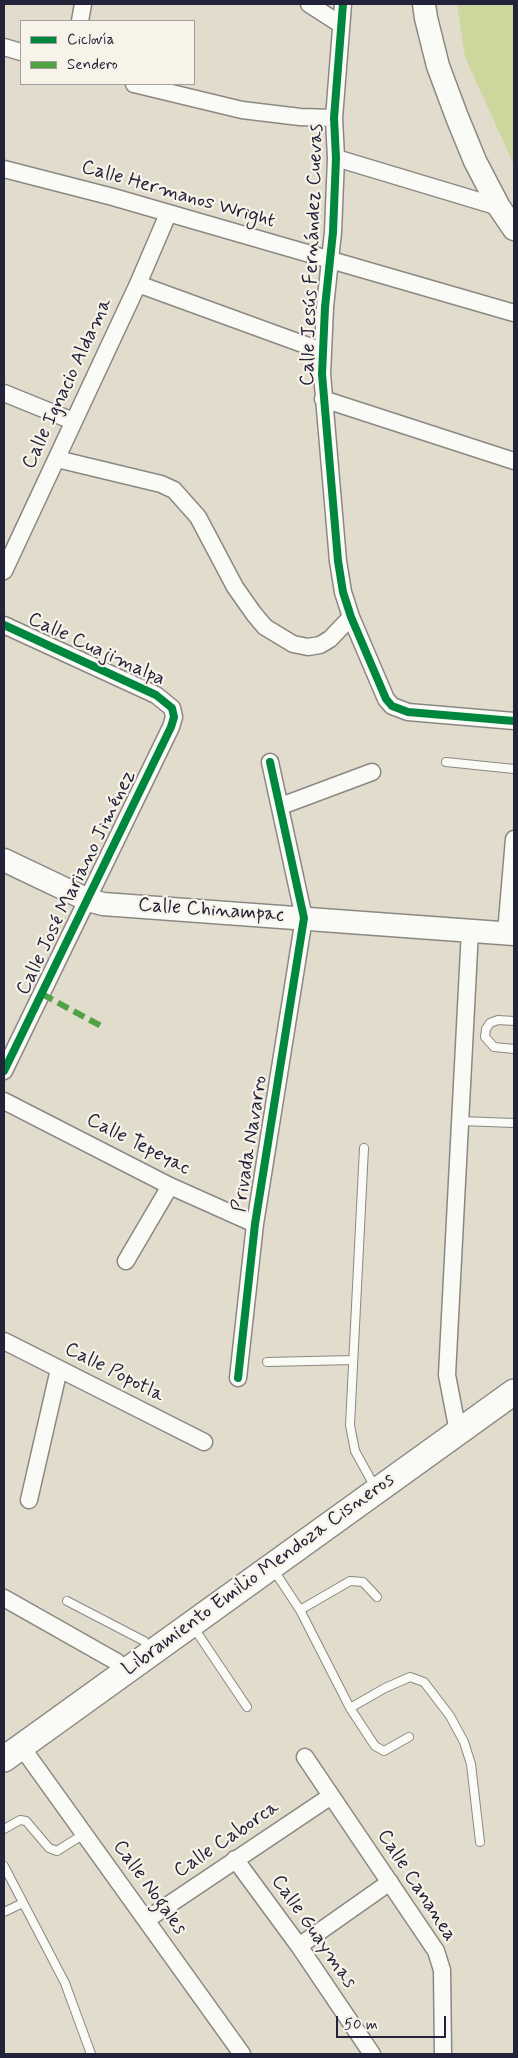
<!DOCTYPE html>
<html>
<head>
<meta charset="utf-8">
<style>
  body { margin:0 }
  #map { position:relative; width:518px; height:2058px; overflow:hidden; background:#e1dccb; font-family:Mynerve,sans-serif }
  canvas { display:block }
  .frame { position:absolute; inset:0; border:5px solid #22223b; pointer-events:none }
  .legend { position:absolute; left:20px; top:20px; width:175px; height:65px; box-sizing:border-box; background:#f7f3e8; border:1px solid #a29fa3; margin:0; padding:6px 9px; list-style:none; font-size:15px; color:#22223b }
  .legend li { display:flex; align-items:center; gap:10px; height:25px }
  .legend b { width:25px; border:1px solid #a29fa3 }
  .scale { position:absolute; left:336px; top:2016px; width:110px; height:22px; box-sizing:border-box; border:2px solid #22223b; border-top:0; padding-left:6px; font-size:15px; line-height:18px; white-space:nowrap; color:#22223b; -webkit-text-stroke:4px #f7f3e8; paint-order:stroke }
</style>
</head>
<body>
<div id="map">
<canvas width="518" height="2058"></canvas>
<div class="frame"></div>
<ul class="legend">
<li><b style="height:6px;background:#00873e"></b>Ciclovía</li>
<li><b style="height:6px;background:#50a245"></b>Sendero</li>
</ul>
<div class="scale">50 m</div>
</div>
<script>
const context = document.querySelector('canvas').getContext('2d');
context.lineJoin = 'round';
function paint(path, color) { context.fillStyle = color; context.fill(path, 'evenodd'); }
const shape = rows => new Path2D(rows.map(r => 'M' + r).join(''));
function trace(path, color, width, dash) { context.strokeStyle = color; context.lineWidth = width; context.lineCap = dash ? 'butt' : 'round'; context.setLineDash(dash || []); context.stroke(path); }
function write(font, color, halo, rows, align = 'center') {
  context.font = font + ' Mynerve,sans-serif'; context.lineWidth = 4.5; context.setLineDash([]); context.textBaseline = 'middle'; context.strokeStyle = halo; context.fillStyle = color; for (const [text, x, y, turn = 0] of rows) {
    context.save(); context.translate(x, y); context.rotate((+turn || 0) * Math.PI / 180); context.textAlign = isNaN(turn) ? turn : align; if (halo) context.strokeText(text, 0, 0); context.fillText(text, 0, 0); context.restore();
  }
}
paint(shape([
  [457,4,514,4,514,165,465,57]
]), '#cdd69d');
const lane = shape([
  [446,762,514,769],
  [514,1021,498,1020,490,1023,486,1029,485,1037,494,1047,514,1049],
  [460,1121,514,1123],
  [364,1148,350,1425,355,1451,376,1489],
  [267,1362,353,1360],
  [273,1569,300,1610,350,1708,375,1746,384,1751,409,1737],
  [67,1601,144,1641,150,1650],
  [300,1610,350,1581,363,1582,377,1597],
  [194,1628,247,1707],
  [350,1708,385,1688,410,1677,424,1682,450,1716,464,1742,471,1764,480,1842],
  [4,1829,20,1820,26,1821,49,1848,57,1851,84,1834],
  [4,1866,65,1983,91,2054],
  [4,1912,23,1903]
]);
const street = shape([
  [309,4,340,24],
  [343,4,334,118,336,158,333,232,325,307,322,374,338,561,343,592,351,617,386,699,392,706,408,712,514,721],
  [80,21,83,4],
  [4,47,21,52],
  [134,84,242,110,300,117,334,118],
  [336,158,499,207],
  [4,169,113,197,514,313],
  [138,284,322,351],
  [4,393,73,421],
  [323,399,514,461],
  [57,459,161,484,174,490,198,517,235,587,254,614,265,627,293,644,308,647,320,645,330,639,351,617],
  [4,571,138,284,168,214],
  [4,625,156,695,172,708,174,717,171,727,4,1071],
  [281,806,372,772],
  [506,933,514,839],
  [4,1101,170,1186,255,1224],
  [126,1261,170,1186],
  [4,1341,204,1442],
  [238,1378,255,1224,304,918,270,762],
  [458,1432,447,1375,470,930],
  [29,1500,59,1369],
  [4,1598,117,1662,124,1673],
  [21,1746,242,2054],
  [305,1757,436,1951,442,1970,443,2054],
  [235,1859,299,1946,372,2054],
  [146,1920,331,1796],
  [299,1946,390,1882]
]);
const secondary = shape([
  [424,4,426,18,438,66,457,117,475,161,499,207,514,229],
  [4,860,88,900,103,904,514,934]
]);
const primary = shape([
  [4,1759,514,1392]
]);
trace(lane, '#8b8884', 10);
trace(street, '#8b8884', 19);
trace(secondary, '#8b8884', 25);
trace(primary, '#8b8884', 28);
trace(lane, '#fafaf7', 8);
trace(street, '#fafaf7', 16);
trace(secondary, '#fafaf7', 22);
trace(primary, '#fafaf7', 25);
trace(shape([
  [42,994,101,1026]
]), '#50a245', 6, [12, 6]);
trace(shape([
  [343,4,334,118,336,158,333,232,325,307,322,374,338,561,343,592,351,617,386,699,392,706,408,712,514,721],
  [4,625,156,695,172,708,174,717,171,727,4,1071],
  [238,1378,255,1224,304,918,270,762]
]), '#00873e', 8);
write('20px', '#22223b', '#f7f3e8', [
  ["Calle Hermanos Wright",178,195,16],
  ["Calle Jesús Fernández Cuevas",313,255,-88],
  ["Calle Ignacio Aldama",68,384,-65],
  ["Calle Cuajimalpa",96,650,25],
  ["Calle José Mariano Jiménez",77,883,-64],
  ["Calle Chinampac",211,911,4],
  ["Privada Navarro",251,1144,-81],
  ["Calle Tepeyac",138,1145,27],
  ["Calle Popotla",114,1373,27],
  ["Libramiento Emilio Mendoza Cisneros",259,1575,-36],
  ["Calle Caborca",227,1840,-34],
  ["Calle Cananea",416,1886,57],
  ["Calle Nogales",149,1888,54],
  ["Calle Guaymas",313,1932,55]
]);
</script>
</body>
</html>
